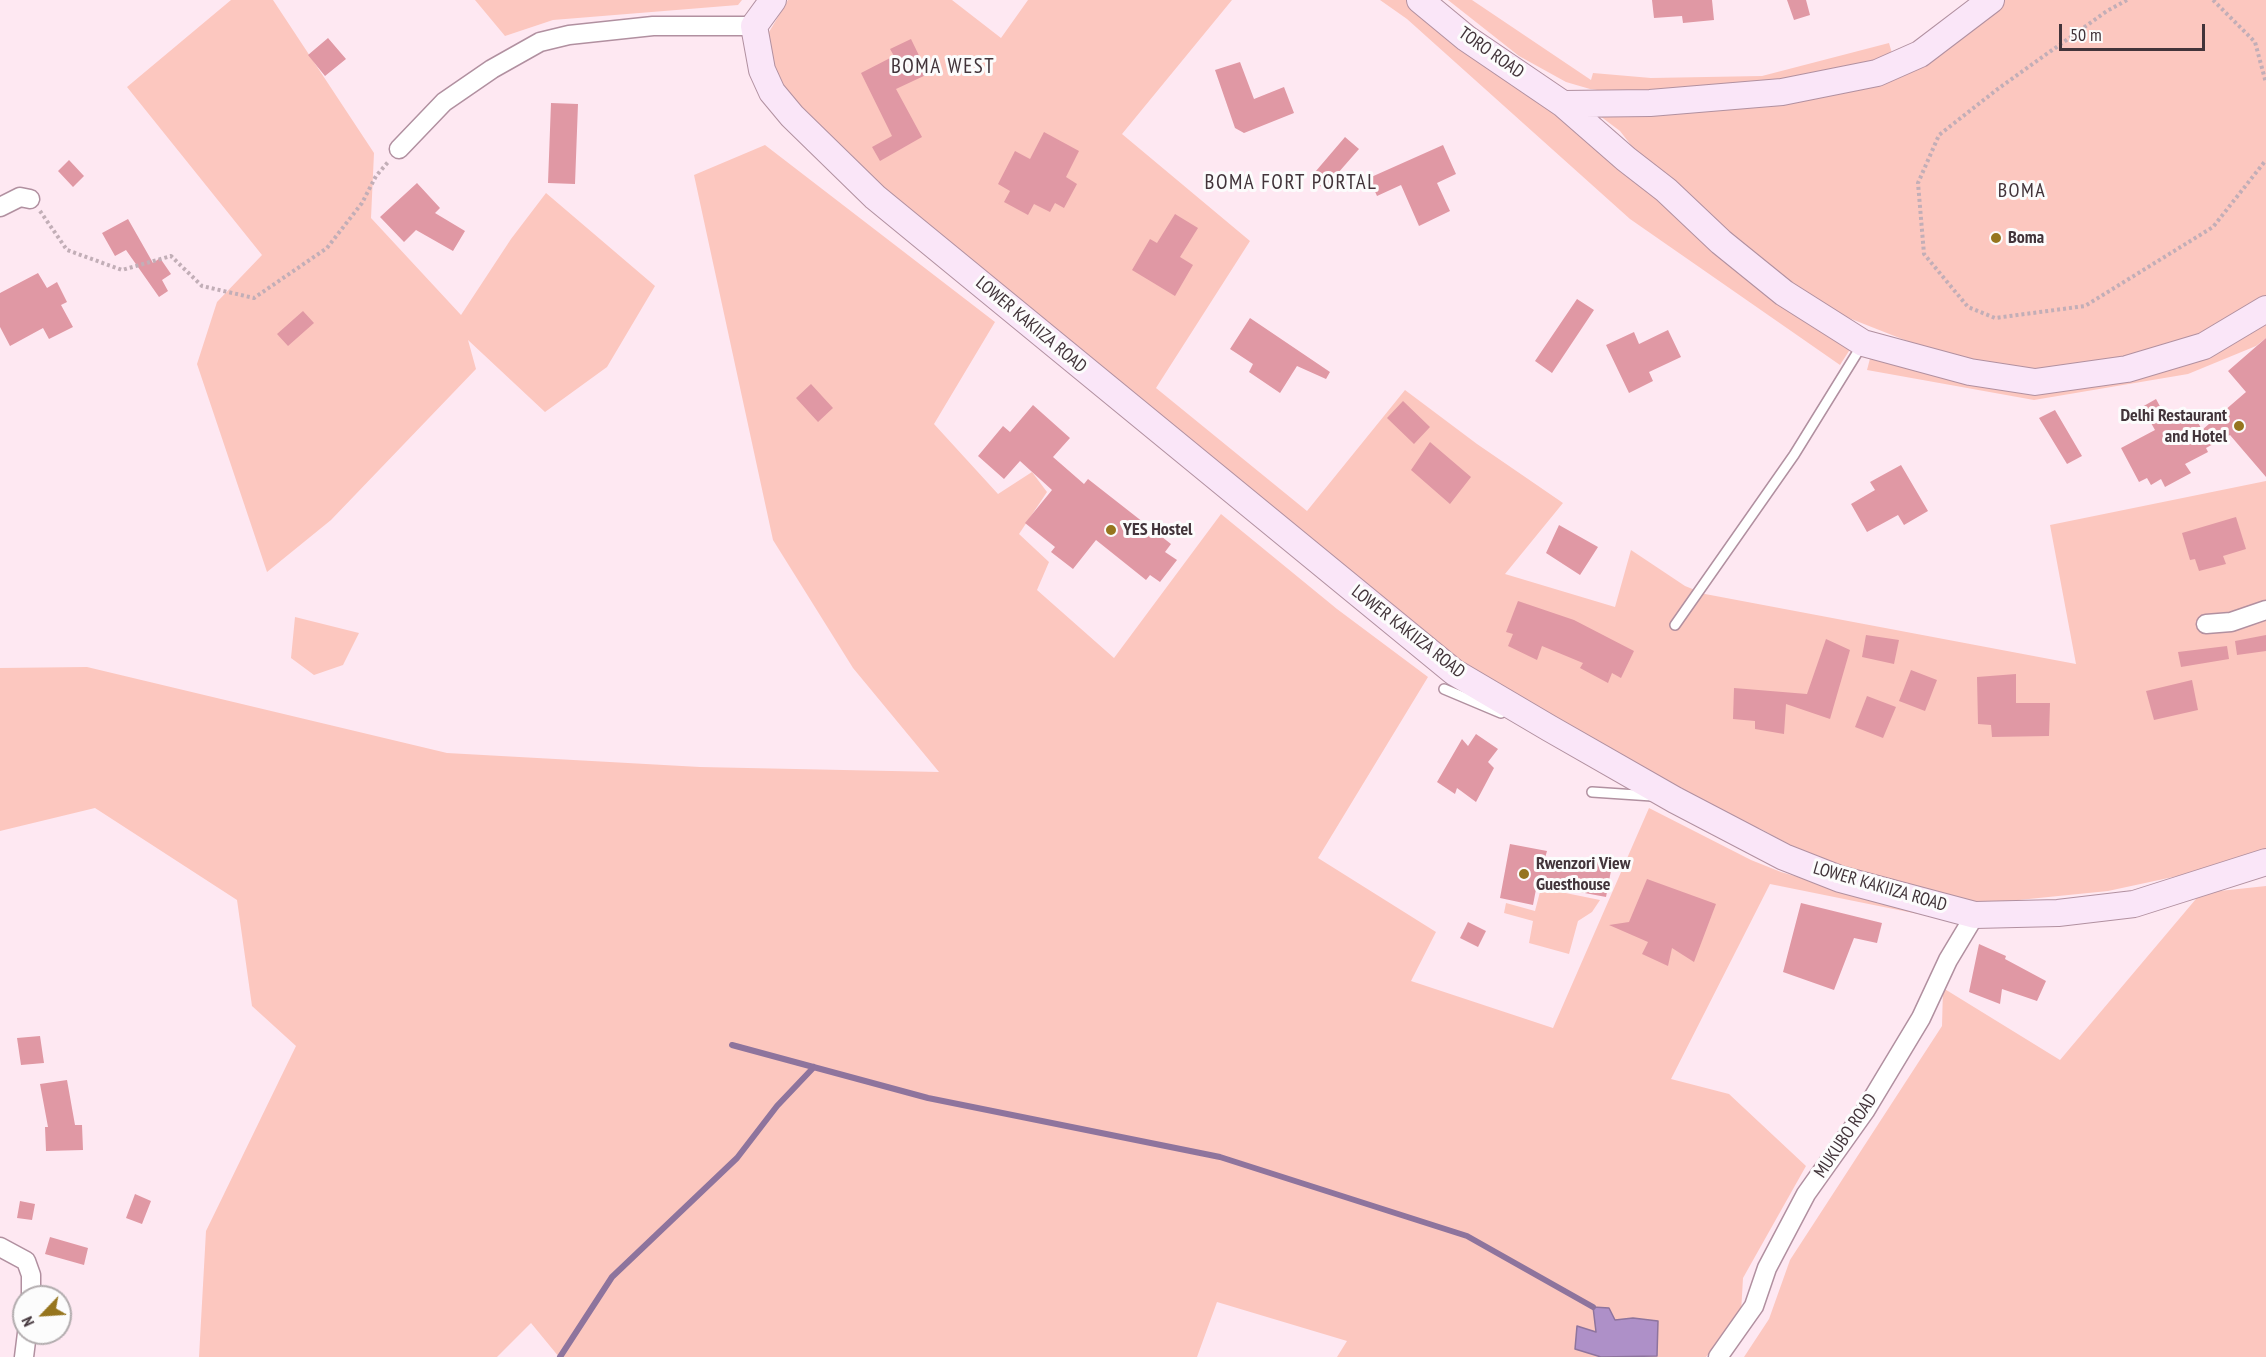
<!DOCTYPE html>
<html>
<head>
<meta charset="utf-8">
<style>
  body { margin:0 }
  #map { position:relative; width:2266px; height:1357px; overflow:hidden; background:#fee8f2; font-family:"PT Sans Narrow",sans-serif }
  canvas { display:block }
  .north { position:absolute; left:12px; top:1285px; width:60px; height:60px; box-sizing:border-box; background:#fcfcfc; border:2px solid #b2acae; border-radius:50%; rotate:245deg; font-size:16px; font-weight:700; line-height:24px; text-align:center; color:#42343a }
  .north::after { content:''; display:block; margin:auto; width:21px; height:27px; background:#96751e; clip-path:polygon(50% 0,100% 100%,50% 72%,0 100%) }
  .scale { position:absolute; left:2059px; top:24px; width:146px; height:27px; box-sizing:border-box; border:3px solid #42343a; border-top:0; padding-left:8px; font-size:18px; line-height:21px; white-space:nowrap; color:#42343a; -webkit-text-stroke:4px #fcfcfc; paint-order:stroke }
</style>
</head>
<body>
<div id="map">
<canvas width="2266" height="1357"></canvas>
<div class="north">N</div>
<div class="scale">50 m</div>
</div>
<script>
const context = document.querySelector('canvas').getContext('2d');
context.lineJoin = 'round';
function paint(path, color) { context.fillStyle = color; context.fill(path, 'evenodd'); }
const shape = rows => new Path2D(rows.map(r => 'M' + r).join(''));
function trace(path, color, width, dash) { context.strokeStyle = color; context.lineWidth = width; context.lineCap = dash ? 'butt' : 'round'; context.setLineDash(dash || []); context.stroke(path); }
function write(font, color, halo, rows, align = 'center') {
  context.font = font + ' "PT Sans Narrow",sans-serif'; context.lineWidth = 6; context.setLineDash([]); context.textBaseline = 'middle'; context.strokeStyle = halo; context.fillStyle = color; for (const [text, x, y, turn = 0] of rows) {
    context.save(); context.translate(x, y); context.rotate((+turn || 0) * Math.PI / 180); context.textAlign = isNaN(turn) ? turn : align; if (halo) context.strokeText(text, 0, 0); context.fillText(text, 0, 0); context.restore();
  }
}
paint(shape([
  [231,0,273,0,374,153,371,218,461,315,511,239,546,193,655,286,607,367,545,412,468,340,476,369,331,520,267,572,197,364,217,302,262,255,127,87],
  [475,0,742,0,738,5,553,20,505,36],
  [788,0,952,0,1001,38,1028,0,1232,0,1122,134,1250,241,1156,388,1307,511,1405,390,1477,444,1563,503,1505,574,1615,607,1631,550,1685,586,1705,594,2076,664,2050,525,2266,481,2266,853,2224,866,2108,891,1979,904,1833,869,1761,829,1695,806,1440,650,882,195,783,91,769,66,769,32],
  [1380,0,1418,0,1856,340,1840,365,1630,219,1407,19],
  [1448,0,1472,0,1591,80,1593,73,1651,78,1762,76,1889,43,1894,60,1876,67,1652,97,1590,89,1566,82,1519,56],
  [1990,0,2266,0,2266,306,2197,344,2036,373,1973,367,1793,296,1659,181,1620,131,1584,104,1877,73],
  [765,145,995,322,934,424,998,494,1032,472,1047,492,1019,534,1049,562,1037,590,1114,658,1221,514,1337,609,1428,677,1318,858,1436,932,1411,981,1553,1028,1649,808,1751,860,1781,872,1938,918,1770,884,1671,1079,1729,1094,1806,1166,1743,1278,1741,1313,1706,1357,1337,1357,1347,1341,1217,1302,1197,1357,559,1357,531,1323,497,1357,199,1357,206,1231,296,1046,252,1006,237,900,95,808,0,831,0,668,87,667,447,753,700,767,939,772,853,668,773,540,694,175],
  [2266,321,2266,338,2256,346,2188,374,2034,400,1867,370,1872,351,2029,384],
  [295,617,359,633,343,665,314,675,291,658],
  [2266,886,2266,1357,1744,1357,1769,1319,1790,1260,1942,1026,1943,988,2060,1060,2201,893],
  [1541,888,1600,900,1592,912,1578,921,1569,954,1529,943,1533,921,1504,913,1506,903,1535,911]
]), '#fcc7bf');
const water = shape([
  [1593,1307,1609,1308,1615,1320,1633,1318,1658,1321,1657,1356,1601,1357,1575,1349,1577,1326,1596,1332,1593,1307]
]);
paint(water, '#ae90c8');
trace(water, '#8e749d', 1.5);
trace(shape([
  [732,1045,928,1098,1220,1157,1467,1236,1593,1307],
  [560,1357,612,1277,737,1158,777,1106,814,1067]
]), '#8e749d', 6);
paint(shape([
  [1652,0,1712,0,1714,20,1683,23,1682,16,1654,18],
  [1787,0,1806,0,1810,15,1794,20],
  [328,38,346,59,325,76,308,55],
  [911,39,928,74,896,89,922,137,880,161,872,147,892,136,861,73,894,56,890,49],
  [1240,62,1254,99,1284,87,1294,113,1244,133,1235,128,1215,70],
  [551,103,578,104,575,184,548,183],
  [1044,132,1079,151,1066,177,1077,184,1064,208,1055,203,1050,212,1034,204,1028,215,1004,202,1010,191,998,184,1015,151,1030,159],
  [1345,137,1359,149,1324,189,1310,178],
  [1443,145,1456,174,1437,183,1450,211,1419,226,1401,185,1377,196,1369,178],
  [69,160,84,176,73,187,58,171],
  [417,183,440,208,435,213,465,231,453,251,416,230,404,242,380,217],
  [1175,214,1198,228,1180,257,1193,265,1175,296,1132,270,1150,239,1157,243],
  [128,219,153,263,160,258,171,274,162,280,168,291,159,297,126,250,115,256,102,233],
  [38,273,47,288,57,282,67,302,61,305,73,327,49,339,43,328,10,346,0,327,0,293],
  [1577,299,1594,310,1552,373,1535,361],
  [303,311,314,323,288,346,277,334],
  [1250,318,1330,372,1326,379,1297,366,1280,393,1249,372,1253,364,1230,349],
  [1668,330,1681,357,1649,372,1653,381,1629,393,1606,345,1634,332,1639,344],
  [2266,338,2266,477,2230,435,2206,448,2208,452,2185,464,2191,473,2165,487,2161,479,2151,485,2147,478,2139,482,2121,448,2155,430,2142,407,2156,399,2169,423,2192,411,2202,430,2246,392,2228,371],
  [811,384,833,408,818,422,796,398],
  [1403,401,1430,427,1414,444,1387,418],
  [1033,405,1070,438,1053,457,1084,484,1088,479,1171,544,1165,552,1177,560,1160,582,1150,575,1146,580,1096,540,1073,569,1051,552,1055,547,1025,523,1052,490,1020,461,1004,479,978,456,1003,426,1010,432],
  [2055,410,2082,456,2067,464,2039,418],
  [1430,442,1471,477,1450,504,1411,470],
  [1901,465,1928,511,1904,525,1898,515,1867,532,1851,504,1875,490,1870,482],
  [2236,517,2246,549,2223,556,2226,564,2199,571,2195,559,2190,560,2182,533],
  [1559,525,1598,547,1580,575,1546,553],
  [1518,601,1574,620,1634,651,1621,678,1612,673,1608,683,1580,668,1583,663,1542,646,1537,660,1508,646,1513,634,1506,632],
  [1866,635,1899,640,1894,664,1862,657],
  [2266,635,2266,651,2237,655,2235,641],
  [1826,639,1850,650,1830,719,1786,704,1784,734,1755,729,1755,721,1733,719,1734,688,1807,694],
  [2227,646,2229,659,2181,667,2178,652],
  [1911,670,1937,680,1925,711,1899,701],
  [2016,674,2016,703,2050,703,2049,736,1992,737,1991,725,1978,724,1977,677],
  [2192,680,2198,710,2154,720,2146,691],
  [1867,696,1896,707,1883,738,1855,727],
  [1476,734,1498,749,1488,762,1494,768,1476,802,1457,788,1455,794,1437,782,1462,739,1468,746],
  [1510,844,1547,851,1545,858,1596,868,1598,857,1613,860,1606,897,1537,884,1533,905,1500,898],
  [1647,879,1716,904,1694,962,1672,948,1668,966,1642,954,1648,942,1609,925,1629,922],
  [1801,903,1882,923,1877,943,1854,938,1834,990,1783,972],
  [1468,922,1486,931,1478,947,1460,938],
  [1979,944,2006,956,2005,959,2046,981,2037,1001,2002,989,2000,1004,1969,992],
  [40,1036,44,1063,21,1065,17,1038],
  [67,1080,75,1125,82,1125,83,1150,46,1151,45,1127,48,1127,40,1084],
  [135,1194,151,1201,142,1224,126,1218],
  [20,1201,35,1204,32,1220,17,1218],
  [50,1237,88,1248,84,1265,45,1254]
]), '#e098a4');
const service = shape([
  [1675,625,1794,455,1862,345],
  [1444,689,1501,713],
  [1592,792,1652,796]
]);
const minor = shape([
  [399,149,444,102,492,69,540,42,569,35,653,26,754,26],
  [0,207,20,197,30,199],
  [2206,624,2231,622,2266,610],
  [0,1247,26,1261,31,1275,31,1297],
  [24,1357,27,1333],
  [1718,1357,1754,1306,1767,1268,1806,1194,1865,1111,1921,1018,1948,960,1975,915]
]);
const secondary = shape([
  [773,0,754,26,762,70,772,92,792,116,875,197,1454,672,1549,728,1675,800,1784,857,1840,879,1975,915,2058,913,2134,904,2266,862],
  [1420,0,1466,38,1563,104,1626,159,1666,190,1721,242,1784,293,1863,343,1970,372,2035,382,2127,369,2204,346,2266,309],
  [1563,104,1650,103,1782,92,1877,73,1920,54,1991,0]
]);
trace(service, '#b190a0', 12);
trace(minor, '#b190a0', 21);
trace(secondary, '#b190a0', 28);
trace(shape([
  [2127,0,2107,11,1999,88,1939,135,1918,183,1924,254,1968,307,1995,318,2085,306,2213,227,2266,160],
  [2213,0,2255,42,2266,83],
  [40,211,67,250,122,270,171,256,202,286,254,298,327,248,362,203,376,176,389,161]
]), '#c2aeb7', 4, [3, 3]);
trace(service, '#fff', 9);
trace(minor, '#fff', 18);
trace(secondary, '#fae6f8', 26);
for (const [x, y, r, color] of [
  [1996,238,6,"#96751e"],
  [2239,426,6,"#96751e"],
  [1111,530,6,"#96751e"],
  [1524,874,6,"#96751e"]
]) { const dot = new Path2D(); dot.arc(x, y, r, 0, 2 * Math.PI); context.fillStyle = color; context.fill(dot); trace(dot, '#fcfcfc', 2); }
write('18px', '#42343a', '#fcfcfc', [
  ["TORO ROAD",1491,53,35],
  ["LOWER KAKIIZA ROAD",1031,325,40],
  ["LOWER KAKIIZA ROAD",1408,632,38],
  ["LOWER KAKIIZA ROAD",1880,887,16],
  ["MUKUBO ROAD",1846,1136,-56]
]);
write('bold 18px', '#42343a', '#fcfcfc', [
  ["Boma",2008,238],
  ["Delhi Restaurant",2227,416,"right"],
  ["and Hotel",2227,437,"right"],
  ["YES Hostel",1123,530],
  ["Rwenzori View",1536,864],
  ["Guesthouse",1536,885]
], 'left');
context.letterSpacing = '1.5px';
write('20px', '#42343a', '#fcfcfc', [
  ["BOMA",2022,191]
]);
context.letterSpacing = '0px';
context.letterSpacing = '1.5px';
write('21px', '#42343a', '#fcfcfc', [
  ["BOMA WEST",943,67],
  ["BOMA FORT PORTAL",1291,183]
]);
context.letterSpacing = '0px';
</script>
</body>
</html>
